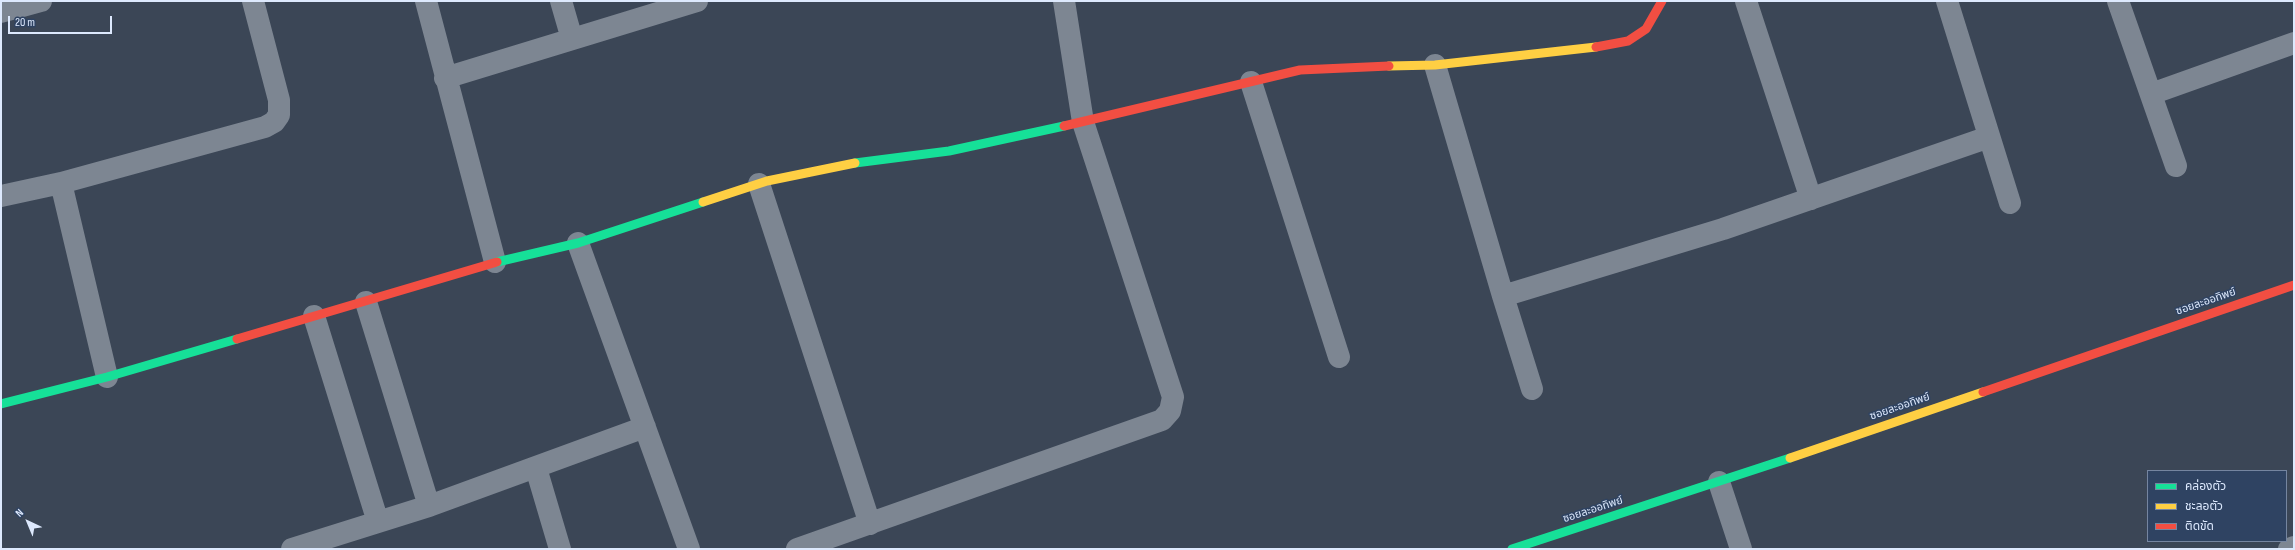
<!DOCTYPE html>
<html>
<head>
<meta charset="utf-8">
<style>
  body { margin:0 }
  #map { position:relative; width:2295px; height:550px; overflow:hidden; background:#3b4656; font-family:"Sofia Sans Condensed","Noto Sans Thai",sans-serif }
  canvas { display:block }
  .frame { position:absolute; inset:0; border:2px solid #dde9fd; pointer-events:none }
  .legend { position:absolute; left:2147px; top:470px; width:140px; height:72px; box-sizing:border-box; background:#2f4362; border:1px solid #7585a0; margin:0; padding:5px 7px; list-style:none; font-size:12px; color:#dde9fd }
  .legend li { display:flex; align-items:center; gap:8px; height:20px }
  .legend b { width:20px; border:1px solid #7585a0 }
  .north { position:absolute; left:8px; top:502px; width:40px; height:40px; -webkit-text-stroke:3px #2f4362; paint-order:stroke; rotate:316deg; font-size:11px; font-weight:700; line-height:16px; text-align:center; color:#dde9fd }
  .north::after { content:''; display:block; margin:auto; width:14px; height:18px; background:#dde9fd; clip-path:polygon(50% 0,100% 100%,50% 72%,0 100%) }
  .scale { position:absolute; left:8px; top:16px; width:104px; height:18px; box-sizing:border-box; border:2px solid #dde9fd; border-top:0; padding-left:5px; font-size:12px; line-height:14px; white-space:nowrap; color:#dde9fd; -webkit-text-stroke:3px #2f4362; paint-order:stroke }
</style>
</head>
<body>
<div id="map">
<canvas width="2295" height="550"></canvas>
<div class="frame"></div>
<ul class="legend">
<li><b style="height:5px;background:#16e098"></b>คล่องตัว</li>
<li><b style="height:5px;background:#ffcf43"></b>ชะลอตัว</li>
<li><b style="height:5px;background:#f24e42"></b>ติดขัด</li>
</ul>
<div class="north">N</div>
<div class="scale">20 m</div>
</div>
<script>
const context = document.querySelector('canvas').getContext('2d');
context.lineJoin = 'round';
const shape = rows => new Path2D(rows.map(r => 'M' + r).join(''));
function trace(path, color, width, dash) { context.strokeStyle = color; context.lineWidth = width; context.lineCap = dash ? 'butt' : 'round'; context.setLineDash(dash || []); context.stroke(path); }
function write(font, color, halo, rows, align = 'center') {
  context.font = font + ' "Sofia Sans Condensed","Noto Sans Thai",sans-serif'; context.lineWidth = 3; context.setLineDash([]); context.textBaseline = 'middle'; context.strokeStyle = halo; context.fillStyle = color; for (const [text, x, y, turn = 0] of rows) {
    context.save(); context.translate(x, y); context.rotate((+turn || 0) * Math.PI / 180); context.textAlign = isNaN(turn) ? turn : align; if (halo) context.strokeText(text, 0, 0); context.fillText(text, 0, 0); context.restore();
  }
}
trace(shape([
  [426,1,495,262],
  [561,1,572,39],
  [1746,1,1811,199],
  [1947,1,2010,203],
  [2118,1,2176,166],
  [1,12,41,1],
  [1435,65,1503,296,1532,389],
  [445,78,697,1],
  [1251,82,1339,357],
  [2151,94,2294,43],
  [61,183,107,377],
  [759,184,870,524],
  [1,196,61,183,265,127,274,122,279,115,279,100,253,1],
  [578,243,689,549],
  [1503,296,1723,229,1989,137],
  [366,302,429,506],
  [314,316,378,522],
  [536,468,560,549],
  [1719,482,1741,549],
  [292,549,429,506,645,427],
  [797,549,1162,420,1170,411,1173,397,1083,122,1064,1],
  [2289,549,2294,547]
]), '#7d8692', 22);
trace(shape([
  [855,163,949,151,1064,126],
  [497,262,578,243,703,202],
  [1,404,107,377,237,339],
  [1512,549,1790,458]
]), '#16e098', 9);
trace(shape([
  [1389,66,1435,65,1596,47],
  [703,202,767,181,855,163],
  [1790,458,1983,392]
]), '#ffcf43', 9);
trace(shape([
  [1596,47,1628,41,1646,29,1662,1],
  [1064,126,1300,70,1389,66],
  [237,339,497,262],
  [1983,392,2294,285]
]), '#f24e42', 9);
write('11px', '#dde9fd', '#2f4362', [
  ["ซอยละออทิพย์",2206,302,-19],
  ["ซอยละออทิพย์",1900,407,-19],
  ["ซอยละออทิพย์",1593,510,-18]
]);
</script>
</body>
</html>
